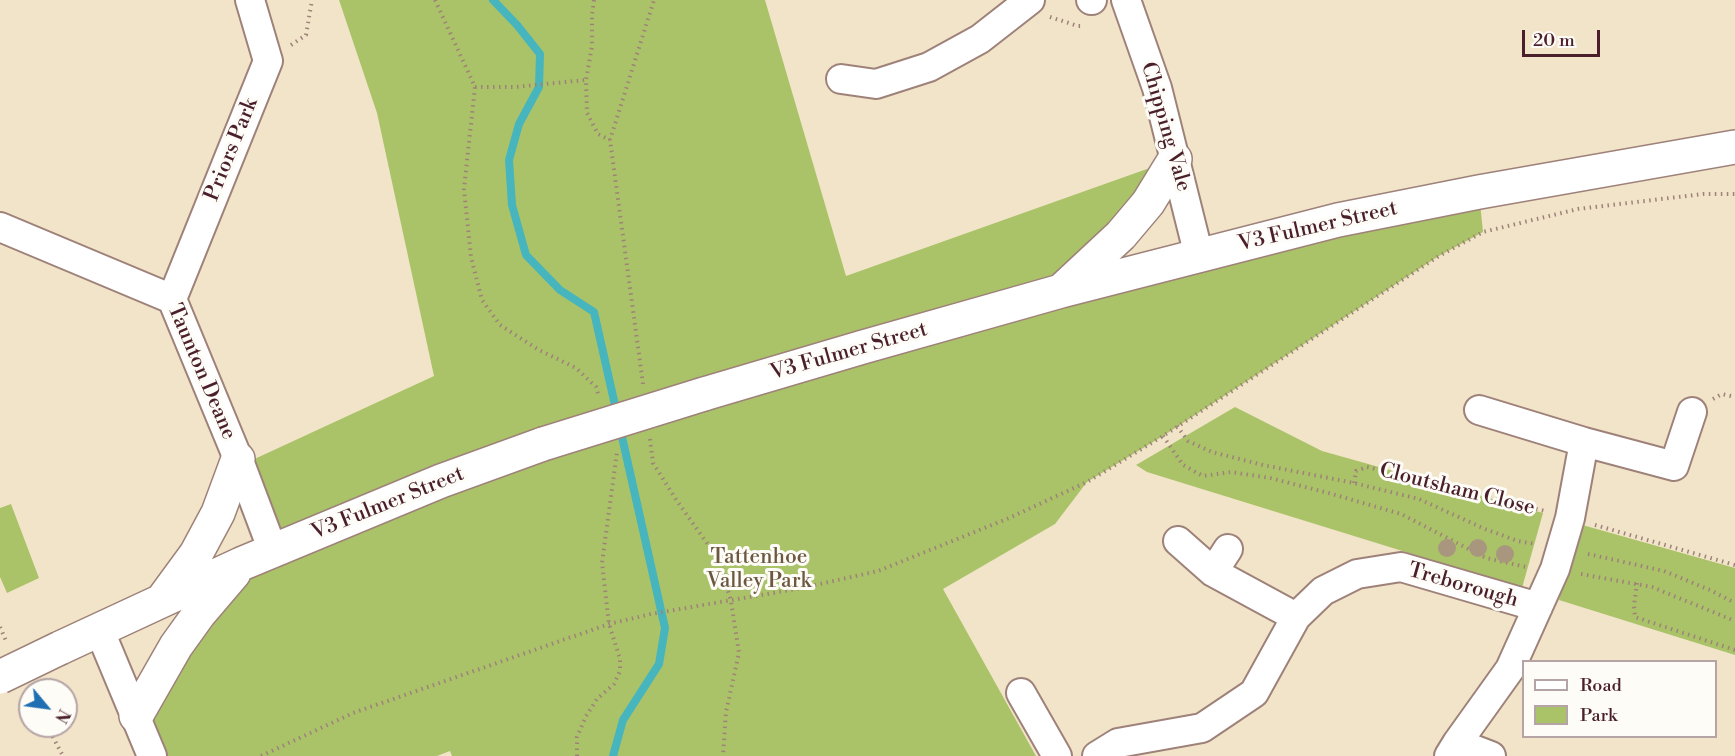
<!DOCTYPE html>
<html>
<head>
<meta charset="utf-8">
<style>
  body { margin:0 }
  #map { position:relative; width:1735px; height:756px; overflow:hidden; background:#f2e4c9; font-family:"Libre Bodoni",serif }
  canvas { display:block }
  .legend { position:absolute; left:1522px; top:660px; width:195px; height:78px; box-sizing:border-box; background:#fdfcf7; border:2px solid #b5a4a5; margin:0; padding:8px 10px; list-style:none; font-size:18px; color:#4a1f2b }
  .legend li { display:flex; align-items:center; gap:12px; height:30px }
  .legend b { width:30px; border:2px solid #b5a4a5 }
  .north { position:absolute; left:18px; top:678px; width:60px; height:60px; box-sizing:border-box; background:#fdfcf7; border:2px solid #b5a4a5; border-radius:50%; rotate:119deg; font-size:16px; font-weight:700; line-height:24px; text-align:center; color:#4a1f2b }
  .north::after { content:''; display:block; margin:auto; width:21px; height:27px; background:#1f6fb2; clip-path:polygon(50% 0,100% 100%,50% 72%,0 100%) }
  .scale { position:absolute; left:1522px; top:30px; width:78px; height:27px; box-sizing:border-box; border:3px solid #4a1f2b; border-top:0; padding-left:8px; font-size:18px; line-height:21px; white-space:nowrap; color:#4a1f2b; -webkit-text-stroke:4px #fdfcf7; paint-order:stroke }
</style>
</head>
<body>
<div id="map">
<canvas width="1735" height="756"></canvas>
<ul class="legend">
<li><b style="height:8px;background:#fff"></b>Road</li>
<li><b style="height:16px;background:#abc368"></b>Park</li>
</ul>
<div class="north">N</div>
<div class="scale">20 m</div>
</div>
<script>
const context = document.querySelector('canvas').getContext('2d');
context.lineJoin = 'round';
function paint(path, color) { context.fillStyle = color; context.fill(path, 'evenodd'); }
const shape = rows => new Path2D(rows.map(r => 'M' + r).join(''));
function trace(path, color, width, dash) { context.strokeStyle = color; context.lineWidth = width; context.lineCap = dash ? 'butt' : 'round'; context.setLineDash(dash || []); context.stroke(path); }
function write(font, color, halo, rows, align = 'center') {
  context.font = font + ' "Libre Bodoni",serif'; context.lineWidth = 6; context.setLineDash([]); context.textBaseline = 'middle'; context.strokeStyle = halo; context.fillStyle = color; for (const [text, x, y, turn = 0] of rows) {
    context.save(); context.translate(x, y); context.rotate((+turn || 0) * Math.PI / 180); context.textAlign = isNaN(turn) ? turn : align; if (halo) context.strokeText(text, 0, 0); context.fillText(text, 0, 0); context.restore();
  }
}
paint(shape([
  [339,0,765,0,846,276,1175,159,1062,290,1479,192,1483,232,1439,256,1163,436,1087,482,1055,524,943,589,1036,756,452,756,450,751,437,756,152,756,152,687,273,551,248,462,434,376,377,113],
  [1235,407,1322,451,1543,513,1522,588,1147,472,1136,465],
  [11,504,39,578,7,593,0,577,0,508],
  [1579,524,1735,568,1735,655,1559,600]
]), '#abc368');
trace(shape([
  [493,0,517,25,540,54,539,87,519,124,509,160,512,205,526,255,560,290,594,312,617,414],
  [613,756,623,720,659,664,665,628,620,428]
]), '#46b5be', 8);
const street = shape([
  [1091,0,1092,0],
  [1126,0,1157,88,1199,256],
  [841,79,876,84,929,67,980,39,1030,0],
  [0,227,172,299,241,466,273,551],
  [172,299,268,61,250,0],
  [1479,410,1584,442,1674,466,1692,412],
  [1178,541,1213,572,1296,617],
  [1213,572,1228,549],
  [99,629,152,756],
  [1021,693,1057,756],
  [1457,743,1510,669,1555,569,1570,518,1584,442],
  [1097,756,1118,743,1202,728,1254,693,1296,617,1323,591,1357,574,1401,567,1538,607],
  [1449,756,1457,743,1491,756]
]);
const secondary = shape([
  [1062,290,1121,235,1148,203,1175,159],
  [704,394,863,347,1061,291,1338,220,1479,192,1735,147],
  [163,599,196,554,218,513,238,459],
  [60,648,241,564,441,481,543,444],
  [136,716,176,646,199,614,234,573]
]);
trace(street, '#9e827a', 32);
trace(secondary, '#9e827a', 36);
trace(shape([
  [435,0,475,87,464,189,471,257,482,300,500,325,539,350,576,368,596,387,599,397],
  [594,0,592,15,592,46,586,80,587,113,598,134,610,140],
  [1050,17,1078,26,1083,26],
  [291,45,306,35,312,0],
  [475,87,515,87,586,80],
  [643,384,610,140,654,0],
  [1713,399,1722,394,1735,397],
  [1177,426,1188,441,1212,452,1263,465,1354,483,1419,499,1485,529,1518,541,1536,544],
  [1163,436,1183,465,1203,476,1231,472,1270,478,1332,494,1401,514,1486,558,1526,567],
  [650,439,653,463,677,501,719,560,731,601,739,653,726,712,723,756],
  [1354,483,1356,471,1367,467,1545,511],
  [1595,525,1735,565],
  [1588,554,1664,571,1710,590,1735,603],
  [1581,574,1652,587,1735,621],
  [1637,583,1634,606,1635,617,1735,650],
  [0,627,7,643],
  [47,726,63,756],
  [261,756,353,713,609,624,651,614,802,588,878,571,1009,518,1087,482,1163,436,1439,256,1483,232,1578,209,1703,194,1735,194],
  [577,756,577,737,586,716,597,699,614,684,620,671,620,659,609,624,602,563,617,452]
]), '#9e827a', 4, [1.5, 4.5]);
trace(street, '#fff', 28);
trace(secondary, '#fff', 33);
const secondaryBridge = shape([
  [543,444,704,394],
  [0,677,60,648]
]);
trace(secondaryBridge, '#9e827a', 36, []);
trace(secondaryBridge, '#fff', 33);
context.fillStyle = '#a8977e';
for (const [x, y] of [
  [1447,548],
  [1478,548],
  [1505,554]
]) { context.beginPath(); context.arc(x, y, 9, 0, 2 * Math.PI); context.fill(); }
write('21px', '#4a1f2b', '#fdfcf7', [
  ["Chipping Vale",1165,127,74],
  ["Priors Park",232,150,-68],
  ["V3 Fulmer Street",1318,227,-13],
  ["V3 Fulmer Street",849,352,-16],
  ["Taunton Deane",201,372,67],
  ["Cloutsham Close",1457,490,14],
  ["V3 Fulmer Street",388,504,-22],
  ["Treborough",1463,586,16]
]);
write('21px', '#6c5840', '#fdfcf7', [
  ["Tattenhoe",759,558],
  ["Valley Park",759,582]
]);
</script>
</body>
</html>
